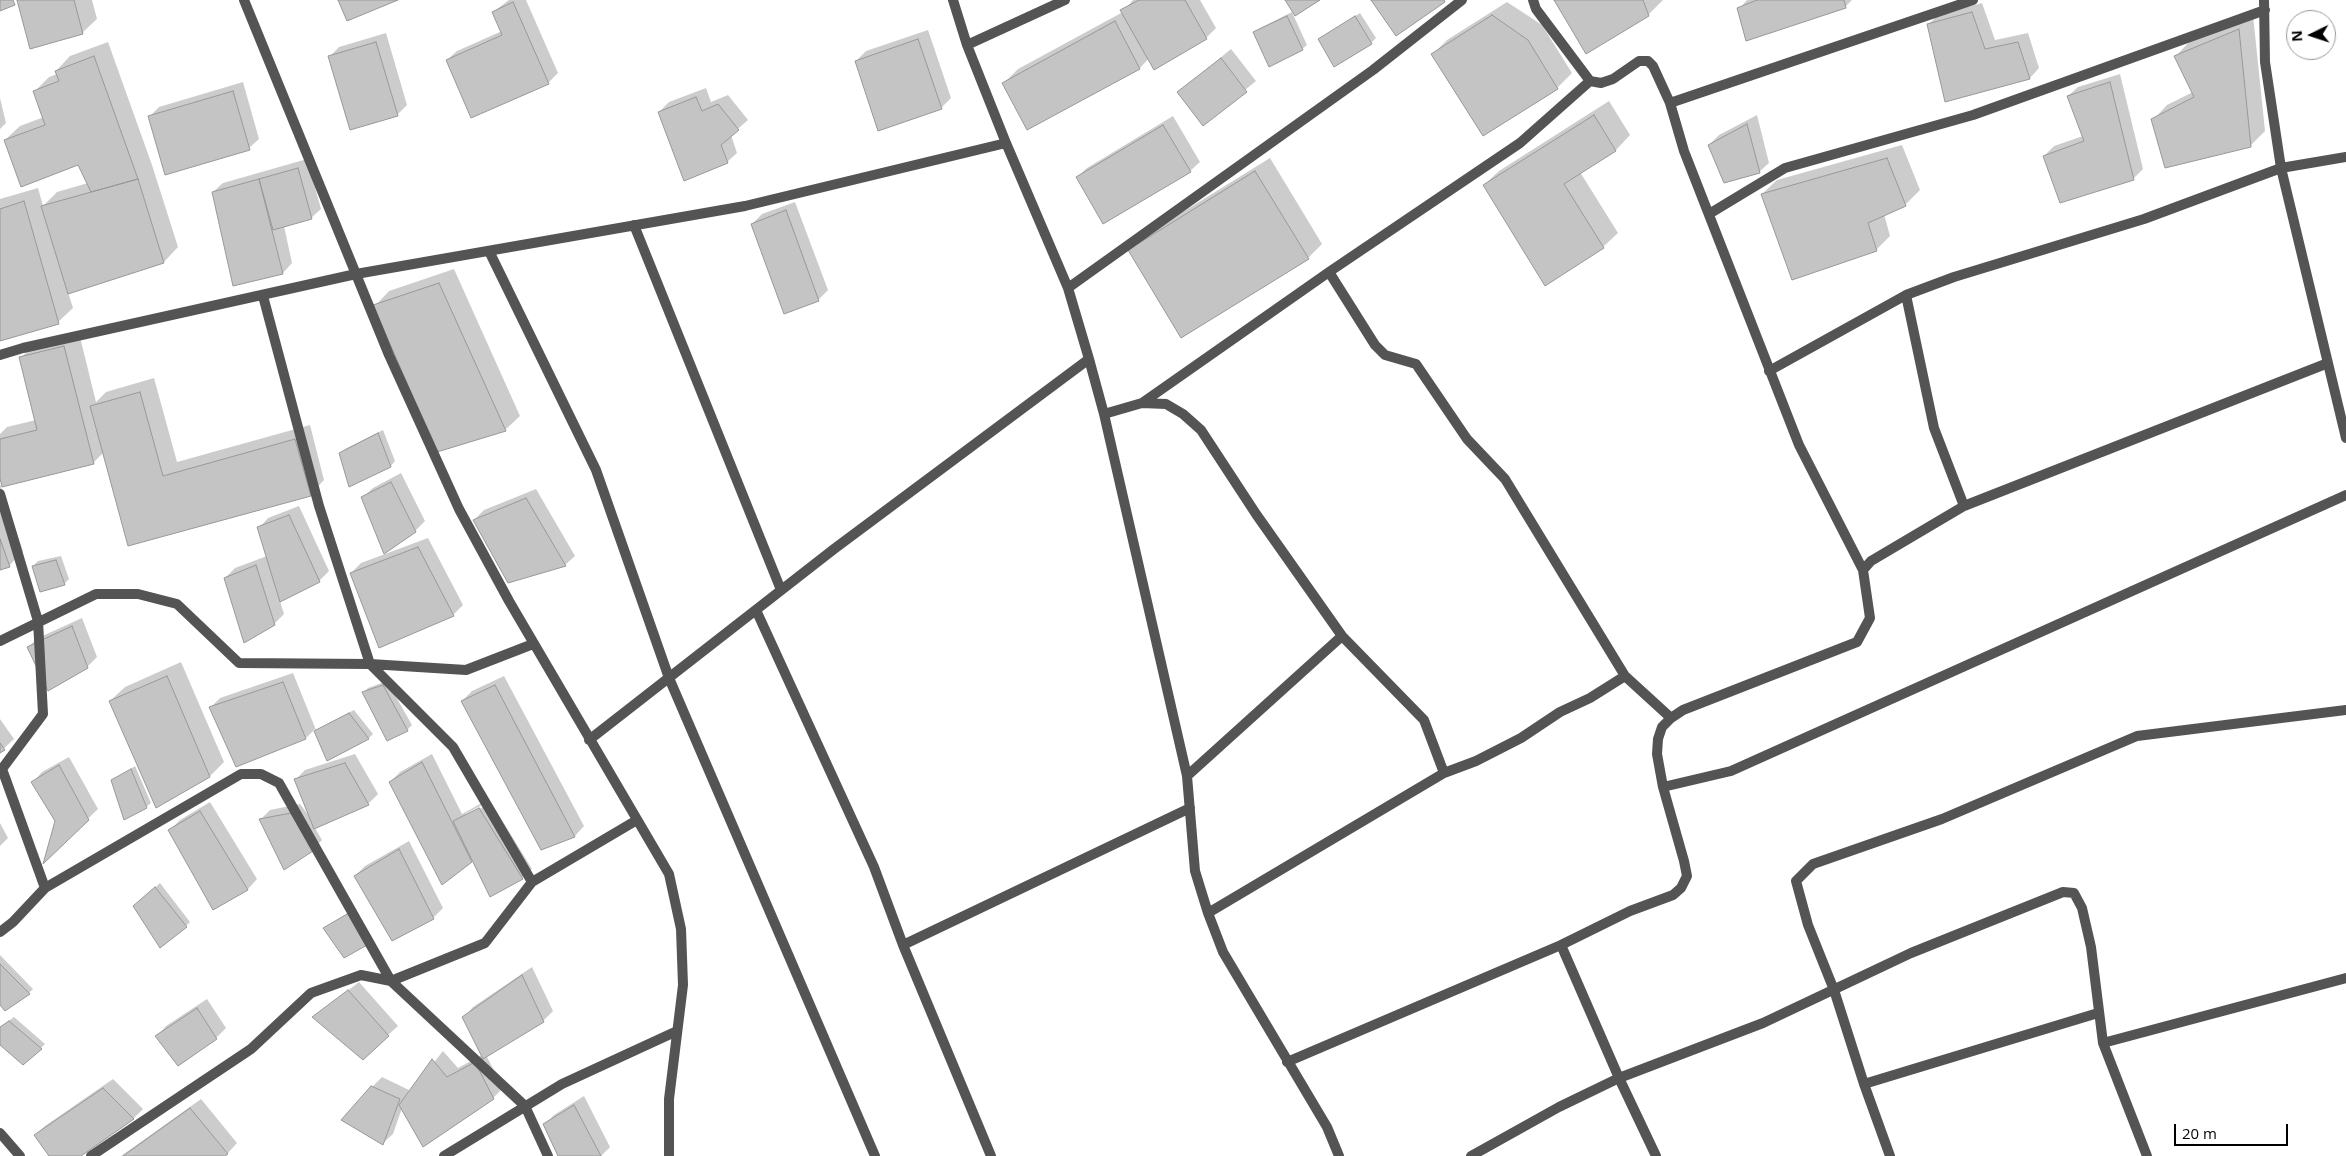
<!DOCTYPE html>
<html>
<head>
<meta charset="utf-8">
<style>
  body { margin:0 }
  #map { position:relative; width:2346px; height:1156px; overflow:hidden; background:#fff; font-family:"Open Sans",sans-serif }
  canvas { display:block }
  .north { position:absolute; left:2286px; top:10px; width:50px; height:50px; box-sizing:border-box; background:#fff; border:1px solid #999; border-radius:50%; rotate:266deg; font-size:14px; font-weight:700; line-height:20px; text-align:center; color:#000 }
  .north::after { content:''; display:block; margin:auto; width:18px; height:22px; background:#000; clip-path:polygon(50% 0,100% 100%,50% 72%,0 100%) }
  .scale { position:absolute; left:2174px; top:1124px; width:114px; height:22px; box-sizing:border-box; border:2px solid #000; border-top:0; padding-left:6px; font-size:15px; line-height:18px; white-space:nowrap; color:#000; -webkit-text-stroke:4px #fff; paint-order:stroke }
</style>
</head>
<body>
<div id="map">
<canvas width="2346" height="1156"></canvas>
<div class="north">N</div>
<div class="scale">20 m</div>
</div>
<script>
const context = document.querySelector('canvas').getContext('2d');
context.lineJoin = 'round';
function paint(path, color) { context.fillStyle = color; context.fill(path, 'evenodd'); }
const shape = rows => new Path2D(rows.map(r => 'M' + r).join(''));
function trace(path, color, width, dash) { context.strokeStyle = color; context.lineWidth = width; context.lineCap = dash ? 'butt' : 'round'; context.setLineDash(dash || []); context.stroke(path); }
paint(shape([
  [18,0,92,0,97,19,82,33],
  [509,0,526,0,558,73,548,83,447,60,457,51,502,31,493,12],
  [1133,0,1200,0,1216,28,1206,38,1149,58,1140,68,1028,128,1003,84,1018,69,1123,12],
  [1555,0,1663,0,1648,15],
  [1747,0,1852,0,1845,7,1739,9],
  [1507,2,1542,25,1572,73,1557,88,1483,134,1433,54,1447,40],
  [1982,3,1995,40,2028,33,2039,68,2030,78,1928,25,1938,15],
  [1292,12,1307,45,1302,49,1255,32,1260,28],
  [1360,13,1376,38,1371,43,1319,40],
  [2253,15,2265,131,2251,145,2153,120,2167,105,2193,92,2176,56,2190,41],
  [928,30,951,98,941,108,856,61,866,51],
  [386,33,407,105,397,115,329,57,339,47],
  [108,42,152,165,178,247,164,262,68,292,73,308,58,322,0,338,0,199,38,188,43,206,57,192,88,183,78,164,5,140,20,126,44,117,34,92,49,77,57,74,56,71,70,56],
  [1231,49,1256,81,1203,124,1179,92],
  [2120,74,2143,169,2133,179,2044,156,2054,146,2083,136,2068,96,2078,87],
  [243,82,259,139,249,148,149,117,159,107],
  [706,88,711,102,728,95,748,120,731,135,737,153,727,162,659,112,669,102],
  [0,98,6,123,0,129],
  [1609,101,1630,135,1616,150,1580,172,1618,233,1603,247,1484,185,1499,171],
  [1757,115,1769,163,1759,172,1709,145,1719,135],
  [1173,116,1200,162,1190,171,1077,177,1087,168],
  [1902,145,1920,190,1906,204,1884,214,1890,236,1876,250,1762,194,1777,180],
  [1270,158,1322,244,1308,258,1129,250,1144,236],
  [307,159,321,209,311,218,284,226,292,263,283,273,213,192,223,183],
  [795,202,828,290,818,300,752,224,762,214],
  [454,269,520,416,505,430,375,306,389,291],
  [79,333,96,402,106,392,154,378,177,462,310,425,324,480,310,495,129,544,104,452,93,463,0,473,0,434,7,427,36,420,21,358,35,343],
  [383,430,395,461,391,466,350,485,341,454,345,449],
  [401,473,425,521,415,531,363,497,373,488],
  [0,484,23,551,9,566,0,569],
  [536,489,575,556,565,565,474,520,484,510],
  [299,506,329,571,319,581,280,601,284,614,274,624,225,578,235,568,267,556,259,528,268,518],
  [428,538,463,605,453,615,351,573,361,563],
  [61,556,69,579,64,584,33,566,38,561],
  [82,618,97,657,87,667,28,647,38,638],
  [181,662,224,762,210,776,110,701,125,687],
  [293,673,316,730,354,710,373,734,369,738,328,759,315,729,306,738,211,707,220,698],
  [504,676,584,826,575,836,542,848,462,701,472,691],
  [387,681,412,725,407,730,364,692,368,688],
  [0,719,14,739,0,752],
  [355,754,378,794,368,804,315,828,322,840,313,850,260,820,270,810,300,804,312,820,295,780,305,770],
  [432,754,462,814,489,799,532,869,522,878,473,859,443,883,390,782,400,772],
  [484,804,485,806,465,816,465,814],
  [69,757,98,809,45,860,57,821,33,782,42,772],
  [135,766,151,803,146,807,112,781],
  [210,802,257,879,248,889,213,908,170,830,180,820],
  [0,823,8,838,0,846],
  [409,841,443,908,433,918,355,876,365,866],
  [160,883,190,922,186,926,135,907],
  [354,909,373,939,368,943,324,928],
  [0,955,33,989,29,993,0,1003],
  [532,967,553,1011,543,1021,486,1055,503,1088,493,1098,402,1108,393,1134,383,1143,372,1087,382,1077,409,1090,407,1096,443,1051,458,1068,482,1055,464,1017,473,1007],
  [359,982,398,1026,388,1035,314,1017],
  [207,999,226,1028,216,1038,178,1065,157,1036,166,1026],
  [14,1017,45,1044,41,1048,0,1043,0,1027],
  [113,1079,143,1109,134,1118,79,1156,51,1156,35,1135,45,1126],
  [584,1096,610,1147,601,1156,559,1156,544,1125,554,1115],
  [201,1099,237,1143,228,1153,223,1156,121,1156]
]), '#0003');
const building = shape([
  [0,0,13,0,15,5,0,11,0,0],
  [17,0,74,0,83,34,30,49,17,0],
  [338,0,398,0,347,21,338,0],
  [1139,0,1185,0,1207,39,1154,70,1120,10,1139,0],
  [1285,0,1320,0,1295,16,1285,0],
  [1371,0,1444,0,1445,2,1396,36,1371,0],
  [1554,0,1643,0,1649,16,1586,54,1554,0],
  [1757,0,1844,0,1846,8,1746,41,1737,8,1757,0],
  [513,2,549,84,471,118,446,60,502,35,492,12,513,2],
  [1972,12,1985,49,2018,42,2030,79,1945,102,1927,24,1972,12],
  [1492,15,1528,40,1558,89,1483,136,1431,54,1492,15],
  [1287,16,1303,50,1269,67,1253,32,1287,16],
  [1355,16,1372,44,1334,67,1318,39,1355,16],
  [1115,21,1140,69,1027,130,1002,83,1115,21],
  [2239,29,2251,147,2165,168,2151,119,2194,97,2174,56,2239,29],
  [918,39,942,109,878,131,855,61,918,39],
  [376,42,398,116,350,130,328,56,376,42],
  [94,56,138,179,91,192,78,165,21,187,4,140,45,125,33,91,59,81,55,71,94,56],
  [1221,58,1247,92,1203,126,1177,92,1221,58],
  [2110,82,2134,180,2060,203,2043,156,2084,141,2067,96,2110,82],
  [233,91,250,150,165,175,148,116,233,91],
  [696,97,702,111,718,104,739,130,721,145,728,163,684,181,658,112,696,97],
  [1594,115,1616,151,1564,184,1604,248,1545,286,1483,185,1594,115],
  [1747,124,1760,173,1724,183,1708,145,1747,124],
  [1163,125,1191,172,1103,224,1076,177,1163,125],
  [1887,158,1906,206,1868,223,1877,251,1792,280,1761,194,1887,158],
  [298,168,312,219,273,230,259,179,298,168],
  [1255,171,1309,259,1181,338,1128,250,1255,171],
  [138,179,164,263,68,294,41,206,138,179],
  [259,179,283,274,233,286,212,192,259,179],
  [24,201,59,324,0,341,0,209,24,201],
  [786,210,819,301,784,314,751,224,786,210],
  [439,283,506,431,437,452,373,305,439,283],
  [64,346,94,464,2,487,0,478,0,439,37,430,19,357,64,346],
  [140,392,163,476,295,439,311,496,128,546,90,406,140,392],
  [378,433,391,467,349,487,339,453,378,433],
  [391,482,416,532,384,554,361,497,391,482],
  [526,498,566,566,508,583,473,520,526,498],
  [289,515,320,582,280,602,257,527,289,515],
  [0,539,10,567,0,570,0,539],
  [418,547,454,616,379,648,350,573,418,547],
  [56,560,65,585,40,592,32,566,56,560],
  [256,565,275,625,244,643,224,578,256,565],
  [72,626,88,668,48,691,27,647,72,626],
  [167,676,210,777,156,808,109,701,167,676],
  [283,682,306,739,236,767,209,707,283,682],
  [383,685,408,731,387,741,362,692,383,685],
  [495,685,575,837,541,850,461,701,495,685],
  [349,713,369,739,327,761,314,731,349,713],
  [0,743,5,750,0,753,0,743],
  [422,762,472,862,442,885,389,782,422,762],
  [345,763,369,805,314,829,294,779,345,763],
  [59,765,89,820,43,864,55,821,31,782,59,765],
  [131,769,147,808,124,820,111,780,131,769],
  [479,808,523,879,490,897,453,821,479,808],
  [200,811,248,890,213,910,168,830,200,811],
  [291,813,313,851,284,870,259,819,291,813],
  [399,849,434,919,392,941,354,876,399,849],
  [155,887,187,927,160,948,133,906,155,887],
  [349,913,369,944,344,958,323,928,349,913],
  [0,964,30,994,5,1011,0,1005,0,964],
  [522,975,544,1022,483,1059,462,1017,522,975],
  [348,990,389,1036,363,1060,312,1017,348,990],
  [197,1008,217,1039,178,1066,155,1036,197,1008],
  [9,1021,42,1049,23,1065,0,1045,0,1027,9,1021],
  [432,1059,447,1077,475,1062,494,1099,423,1147,399,1105,432,1059],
  [371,1086,400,1099,383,1145,341,1120,371,1086],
  [103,1088,134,1119,81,1156,49,1156,34,1135,103,1088],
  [574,1105,601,1156,558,1156,543,1124,574,1105],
  [190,1108,228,1154,225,1156,123,1156,190,1108]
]);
paint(building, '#c4c4c4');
trace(building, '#989898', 1);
trace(shape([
  [244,0,389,355,459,509,509,601,669,874,681,929,683,985,669,1099,669,1156],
  [953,0,967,45,1006,143,1068,288,1089,359,1104,414,1187,776,1195,871,1208,913,1223,952,1327,1127,1339,1156],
  [2264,0,2265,62,2281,168,2346,438],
  [967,45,1065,0],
  [1670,103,1973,0],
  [1709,214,1785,168,1973,115,2265,10],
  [634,225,781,590],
  [489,251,596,470,669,678,875,1156],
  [1329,272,1375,345,1385,355,1416,364,1467,439,1505,479,1625,676,1671,718],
  [1068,288,1373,70,1462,0],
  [1906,295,1934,428,1964,506],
  [263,296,319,506,370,664,453,747,532,882],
  [0,355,23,348,356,274,745,206,1006,143],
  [1769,371,1906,295,1954,277,2144,219,2281,168,2346,157],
  [1142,403,1329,272,1520,143,1590,81],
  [1104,414,1142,403,1166,404,1183,414,1201,430,1256,514,1342,636,1424,720,1444,773,1476,761,1521,738,1560,712,1590,698,1625,676],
  [0,494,38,621,43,714,2,769,45,888,241,774,261,774,279,783,391,981,525,1106,548,1156],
  [1863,570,1871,561,1964,506,2328,363],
  [756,610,874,867,903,945,991,1156],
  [0,641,96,594,138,594,177,604,239,663,370,664,466,670,533,644],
  [589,740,834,549,1089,359],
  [1187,776,1342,636],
  [1663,787,1731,771,2346,495],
  [1208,913,1444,773],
  [0,932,13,922,45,888],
  [903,945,1190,808],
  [1561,945,1619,1078,1656,1156],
  [2103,1043,2346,978],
  [1287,1062,1561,945,1630,911,1673,895,1681,888,1687,876,1684,861,1663,787,1657,754,1658,739,1662,727,1671,718,1683,710,1857,642,1870,618,1863,570,1799,445,1684,151,1670,103,1653,66,1648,61,1639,61,1613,79,1601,83,1590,81,1536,9,1533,0],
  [1864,1084,2098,1013],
  [0,1133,20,1156],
  [91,1156,251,1049,311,993,361,975,391,981,485,943,532,882,637,820],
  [444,1156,562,1084,677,1031],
  [1471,1156,1559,1107,1619,1078,1763,1023,1911,953,2063,892,2074,893,2082,908,2091,947,2103,1043,2147,1156],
  [1890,1156,1864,1084,1834,990,1808,925,1796,881,1813,864,1942,819,2137,736,2346,710]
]), '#545454', 10);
</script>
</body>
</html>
